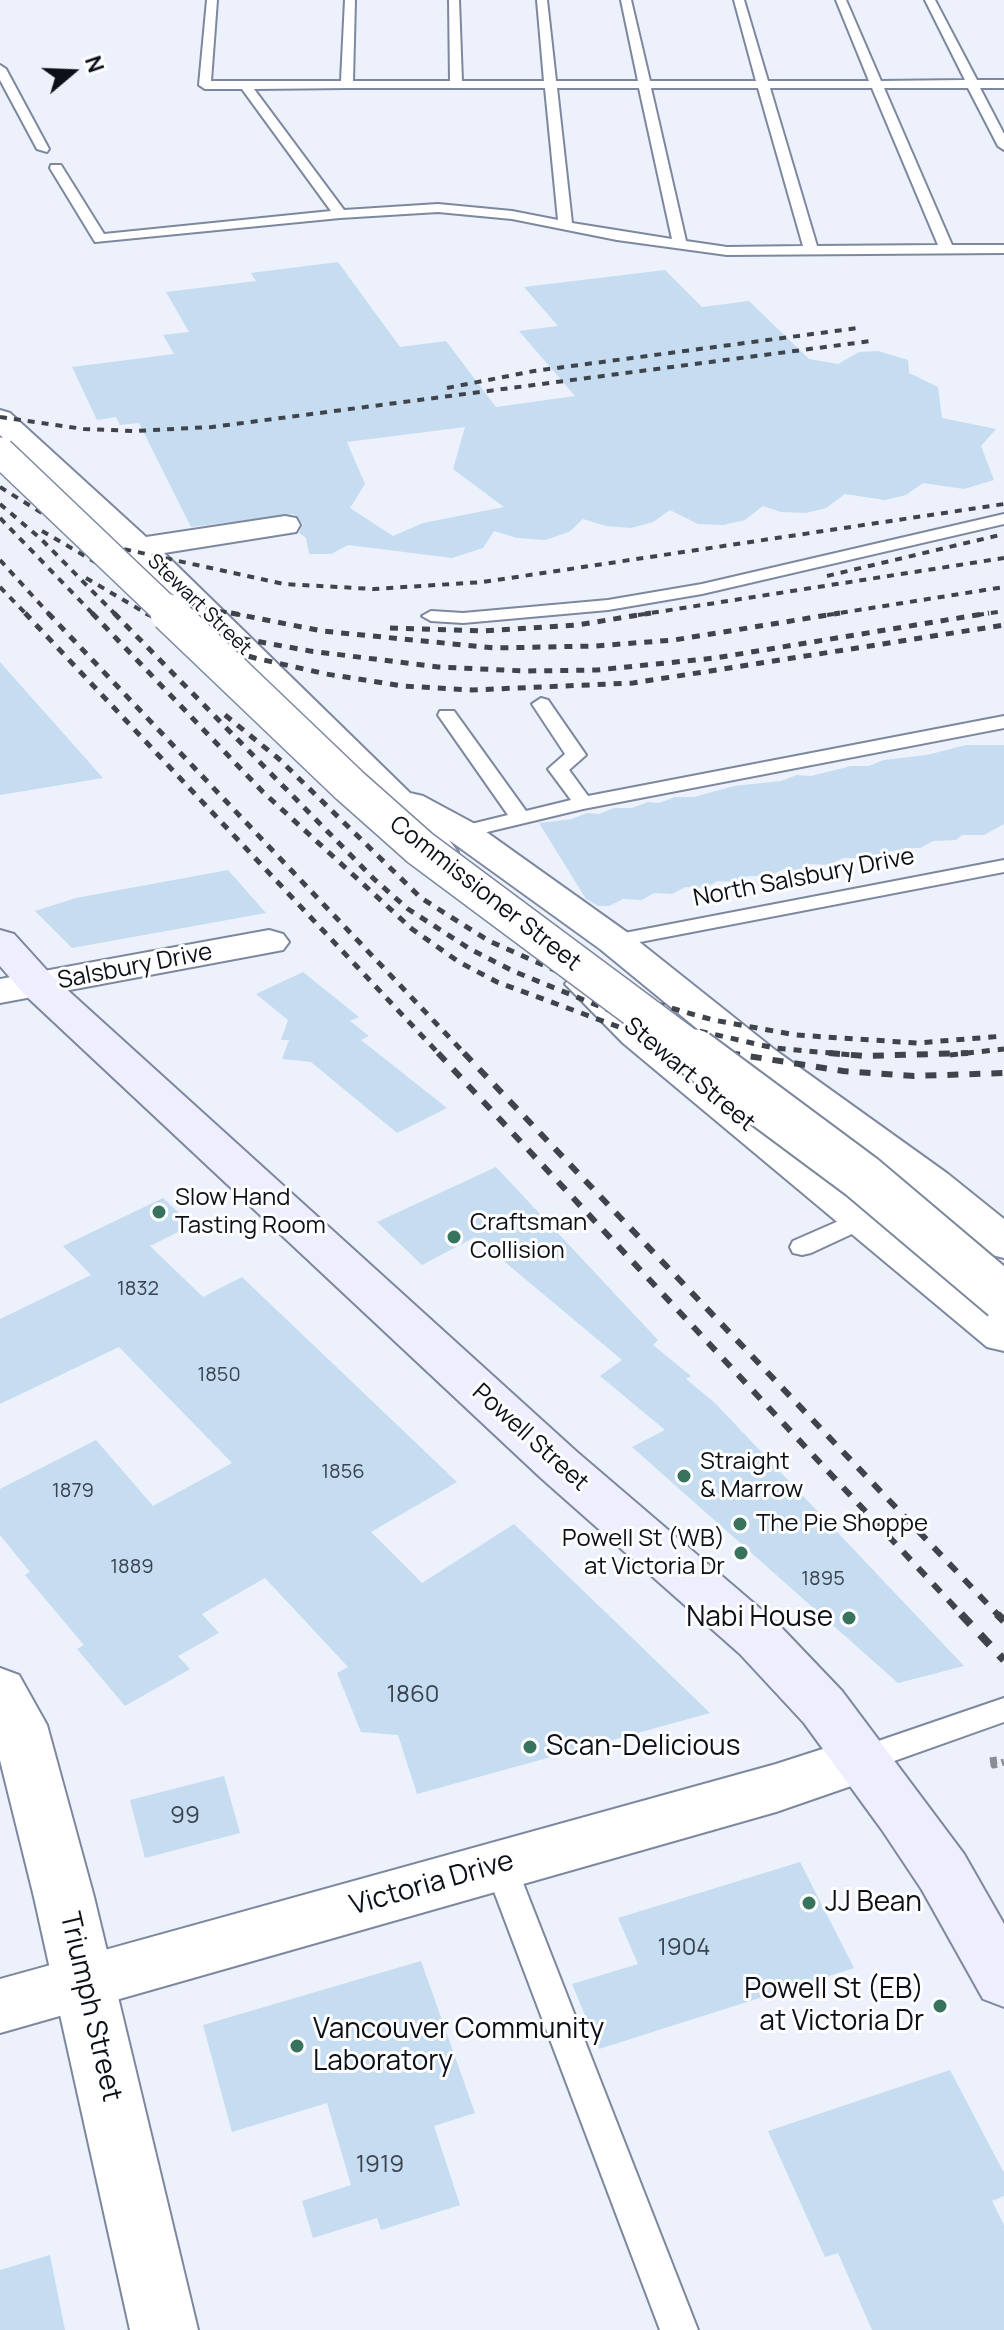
<!DOCTYPE html>
<html>
<head>
<meta charset="utf-8">
<style>
  body { margin:0 }
  #map { position:relative; width:1004px; height:2330px; overflow:hidden; background:#ecf1fb; font-family:Manrope,sans-serif }
  canvas { display:block }
  .north { position:absolute; left:32px; top:32px; width:80px; height:80px; -webkit-text-stroke:6px #fefefe; paint-order:stroke; rotate:71deg; font-size:22px; font-weight:700; line-height:32px; text-align:center; color:#0c1018 }
  .north::after { content:''; display:block; margin:auto; width:28px; height:36px; background:#0c1018; clip-path:polygon(50% 0,100% 100%,50% 72%,0 100%) }
</style>
</head>
<body>
<div id="map">
<canvas width="1004" height="2330"></canvas>
<div class="north">N</div>
</div>
<script>
const context = document.querySelector('canvas').getContext('2d');
context.lineJoin = 'round';
function paint(path, color) { context.fillStyle = color; context.fill(path, 'evenodd'); }
const shape = rows => new Path2D(rows.map(r => 'M' + r).join(''));
function trace(path, color, width, dash) { context.strokeStyle = color; context.lineWidth = width; context.lineCap = dash ? 'butt' : 'round'; context.setLineDash(dash || []); context.stroke(path); }
function write(font, color, halo, rows, align = 'center') {
  context.font = font + ' Manrope,sans-serif'; context.lineWidth = 6; context.setLineDash([]); context.textBaseline = 'middle'; context.strokeStyle = halo; context.fillStyle = color; for (const [text, x, y, turn = 0] of rows) {
    context.save(); context.translate(x, y); context.rotate((+turn || 0) * Math.PI / 180); context.textAlign = isNaN(turn) ? turn : align; if (halo) context.strokeText(text, 0, 0); context.fillText(text, 0, 0); context.restore();
  }
}
paint(shape([
  [338,262,400,347,446,341,496,407,575,396,519,331,558,326,524,287,665,270,702,307,749,301,809,359,838,364,859,352,878,351,908,360,909,373,938,387,942,418,996,429,981,446,994,480,964,489,923,483,906,495,885,500,845,494,826,508,806,513,781,512,763,506,745,520,723,525,698,524,670,510,653,522,631,528,606,526,583,519,569,532,545,540,517,538,494,531,483,548,452,558,348,545,331,554,309,554,306,538,299,533,303,524,294,514,191,527,139,423,120,425,116,417,97,420,72,367,174,354,163,335,189,332,166,292,256,281,251,273],
  [465,427,453,469,504,507,423,523,393,536,350,508,365,484,347,442],
  [0,662,103,778,0,795],
  [966,745,1004,745,1004,824,984,835,962,835,956,840,933,841,920,848,906,848,861,858,843,858,829,865,811,864,798,870,784,869,769,876,749,876,735,882,717,881,706,888,685,887,672,894,654,893,642,900,623,899,609,906,598,906,586,899,539,823,572,819,587,813,599,814,614,808,632,808,648,802,659,803,675,797,694,797,734,786,781,781,797,775,811,776,851,766,869,766,884,760,927,755],
  [228,870,266,913,72,948,35,911,76,898],
  [303,972,359,1017,350,1021,369,1036,361,1040,447,1108,397,1133,311,1062,282,1059,289,1040,281,1040,288,1020,256,994],
  [496,1167,658,1340,653,1345,691,1376,686,1379,715,1403,964,1666,898,1683,632,1447,665,1430,600,1376,622,1360,475,1237,422,1265,377,1222],
  [163,1198,192,1225,150,1246,203,1297,242,1277,457,1482,371,1532,422,1583,514,1524,710,1713,417,1794,398,1735,361,1732,337,1673,348,1667,265,1578,202,1614,219,1633,178,1656,190,1669,125,1706,77,1649,84,1645,25,1575,30,1572,0,1535,0,1489,96,1440,153,1506,232,1463,119,1347,0,1404,0,1319,91,1275,63,1246],
  [224,1776,240,1833,145,1858,130,1800],
  [800,1862,854,1968,599,2049,572,1984,638,1964,618,1918],
  [421,1961,475,2113,434,2126,460,2205,381,2230,377,2218,313,2238,302,2201,351,2185,327,2103,232,2132,203,2025],
  [950,2070,1004,2173,1004,2196,992,2201,1004,2225,1004,2330,872,2330,838,2253,825,2257,768,2131],
  [50,2255,65,2330,0,2330,0,2270]
]), '#c6dcf1');
const service = shape([
  [207,0,217,0,211,81,341,81,345,0,355,0,353,81,450,81,449,0,459,0,462,81,544,81,537,0,547,0,556,81,638,81,621,0,631,0,650,81,756,81,734,0,744,0,768,81,869,81,836,0,846,0,881,81,965,80,925,0,935,0,977,80,1004,80,1004,88,980,88,1004,134,1004,150,998,146,968,88,884,88,952,245,1004,245,1004,253,727,255,617,240,512,219,438,212,340,218,95,242,50,168,51,165,61,165,104,234,331,211,242,89,205,89,199,85,207,0],
  [348,88,545,88,558,220,512,211,438,204,344,210,254,89,348,88],
  [557,88,639,88,672,239,572,223,557,88],
  [651,88,758,88,803,246,727,247,686,241,651,88],
  [770,88,872,88,938,245,817,246,770,88],
  [0,65,6,69,49,149,47,152,37,149,0,80,0,65],
  [1004,514,1004,524,702,594,608,610,463,623,431,621,422,616,431,611,463,613,608,600,702,584,1004,514],
  [541,698,548,700,586,755,569,770,588,796,1004,716,1004,728,583,809,462,838,455,836,452,832,455,828,508,815,438,715,440,711,454,711,526,811,571,800,548,769,565,754,532,704,541,698],
  [1004,860,1004,872,614,947,603,941,614,935,1004,860],
  [873,1206,882,1208,885,1214,882,1220,811,1253,802,1255,793,1253,790,1247,793,1241,873,1206],
  [1004,1698,1004,1722,863,1772,852,1768,848,1759,852,1750,1004,1698],
  [500,1851,511,1855,516,1865,698,2330,660,2330,484,1865,489,1855,500,1851]
]);
const minor = shape([
  [0,410,10,413,146,537,285,516,296,518,300,525,296,532,164,553,410,793,423,796,475,824,628,933,775,1050,948,1174,1004,1219,1004,1258,988,1254,916,1194,745,1068,600,949,449,840,458,852,452,860,439,863,426,860,380,804,243,665,0,435,0,410],
  [269,930,283,934,289,942,283,950,0,1003,0,979,269,930],
  [585,972,599,975,653,1025,1004,1310,1004,1351,987,1347,623,1043,565,984,571,975,585,972],
  [0,1668,19,1675,47,1725,94,1897,198,2330,130,2330,34,1897,0,1760,0,1668]
]);
const tertiary = shape([
  [863,1736,883,1743,891,1759,883,1775,776,1812,0,2033,0,1979,776,1764,863,1736]
]);
const secondary = shape([
  [0,930,14,934,52,976,577,1452,778,1624,842,1691,964,1854,1004,1924,1004,2007,983,1999,922,1890,882,1830,804,1723,740,1654,541,1478,24,994,0,966,0,930]
]);
trace(service, '#7d889f', 4);
trace(minor, '#7d889f', 4);
trace(tertiary, '#7d889f', 4);
trace(secondary, '#7d889f', 4);
trace(shape([
  [993,1757,994,1765,1004,1762]
]), '#888d96', 7, [11, 5]);
paint(service, '#fff');
paint(minor, '#fff');
paint(tertiary, '#fff');
paint(secondary, '#eeeefe');
trace(shape([
  [447,388,534,371,858,328],
  [0,417,84,429,134,431,212,427,871,341],
  [0,487,74,533,105,545,284,584,374,589,483,582,1004,504],
  [0,504,41,539,116,615],
  [0,518,94,615],
  [42,531,121,577,203,608,241,615],
  [0,560,50,615],
  [827,576,1004,534],
  [86,578,149,615],
  [0,587,27,615],
  [638,615,1004,558],
  [827,615,1004,587],
  [977,615,1004,611]
]), '#3f444c', 4, [7, 7]);
trace(shape([
  [25,613,440,1055],
  [48,613,466,1055],
  [92,613,263,792,412,929,459,962,497,982,638,1034,739,1055],
  [114,613,374,879,408,909,470,949,513,971,611,1011,774,1048,852,1055],
  [146,613,212,646,255,658,326,674,403,686,472,690,633,683,1004,625],
  [231,613,322,631,494,648,595,646,674,640,840,613],
  [181,621,233,637,310,651,438,667,526,671,597,670,715,658,989,613],
  [390,628,482,631,577,625,651,613],
  [225,715,279,759,421,898,489,941,584,983,713,1020,796,1035,917,1043,1004,1036],
  [950,1055,1004,1049]
]), '#3f444c', 5, [8, 8]);
trace(shape([
  [438,1053,963,1616],
  [464,1053,999,1616],
  [729,1053,843,1071,914,1076,1004,1073],
  [829,1053,864,1056,968,1053]
]), '#3f444c', 6, [11, 11]);
trace(shape([
  [961,1614,1004,1660],
  [997,1614,1004,1621]
]), '#3f444c', 8, [14, 14]);
const minorBridgeFar2 = shape([
  [0,452,171,615]
]);
const minorBridgeFar1 = shape([
  [169,613,349,785,420,848,698,1055]
]);
const minorBridge = shape([
  [695,1053,862,1177,1004,1297]
]);
trace(minorBridgeFar2, '#7d889f', 32, []);
trace(minorBridgeFar1, '#7d889f', 40, []);
trace(minorBridge, '#7d889f', 51, []);
trace(minorBridgeFar2, '#fff', 29);
trace(minorBridgeFar1, '#fff', 37);
trace(minorBridge, '#fff', 47);
for (const [x, y, r, color] of [
  [159,1212,8,"#37735d"],
  [454,1237,8,"#37735d"],
  [684,1476,8,"#37735d"],
  [740,1524,8,"#37735d"],
  [741,1553,8,"#37735d"],
  [849,1618,8,"#37735d"],
  [530,1747,8,"#37735d"],
  [809,1903,8,"#37735d"],
  [940,2006,8,"#37735d"],
  [297,2046,8,"#37735d"]
]) { const dot = new Path2D(); dot.arc(x, y, r, 0, 2 * Math.PI); context.fillStyle = color; context.fill(dot); trace(dot, '#fefefe', 3); }
write('20px', '#0c1018', '#fefefe', [
  ["Stewart Street",199,605,44]
]);
write('20px', '#3a434e', null, [
  ["1832",138,1289],
  ["1850",219,1375],
  ["1856",343,1472],
  ["1879",73,1491],
  ["1889",132,1567],
  ["1895",823,1579]
]);
write('24px', '#0c1018', '#fefefe', [
  ["North Salsbury Drive",804,878,-11],
  ["Commissioner Street",485,894,38],
  ["Salsbury Drive",135,967,-11],
  ["Stewart Street",689,1075,40],
  ["Powell Street",530,1438,42]
]);
write('24px', '#0c1018', '#fefefe', [
  ["Slow Hand",175,1198],
  ["Tasting Room",175,1226],
  ["Craftsman",470,1223],
  ["Collision",470,1251],
  ["Straight",700,1462],
  ["& Marrow",700,1490],
  ["The Pie Shoppe",756,1524],
  ["Powell St (WB)",725,1539,"right"],
  ["at Victoria Dr",725,1567,"right"]
], 'left');
write('24px', '#3a434e', null, [
  ["1860",413,1695],
  ["99",185,1816],
  ["1904",684,1948],
  ["1919",380,2165]
]);
write('28px', '#0c1018', '#fefefe', [
  ["Nabi House",833,1618,"right"],
  ["Scan-Delicious",546,1747],
  ["JJ Bean",825,1903],
  ["Powell St (EB)",924,1990,"right"],
  ["at Victoria Dr",924,2022,"right"],
  ["Vancouver Community",313,2030],
  ["Laboratory",313,2062]
], 'left');
write('28px', '#0c1018', '#fefefe', [
  ["Victoria Drive",432,1884,-16],
  ["Triumph Street",90,2007,77]
]);
</script>
</body>
</html>
